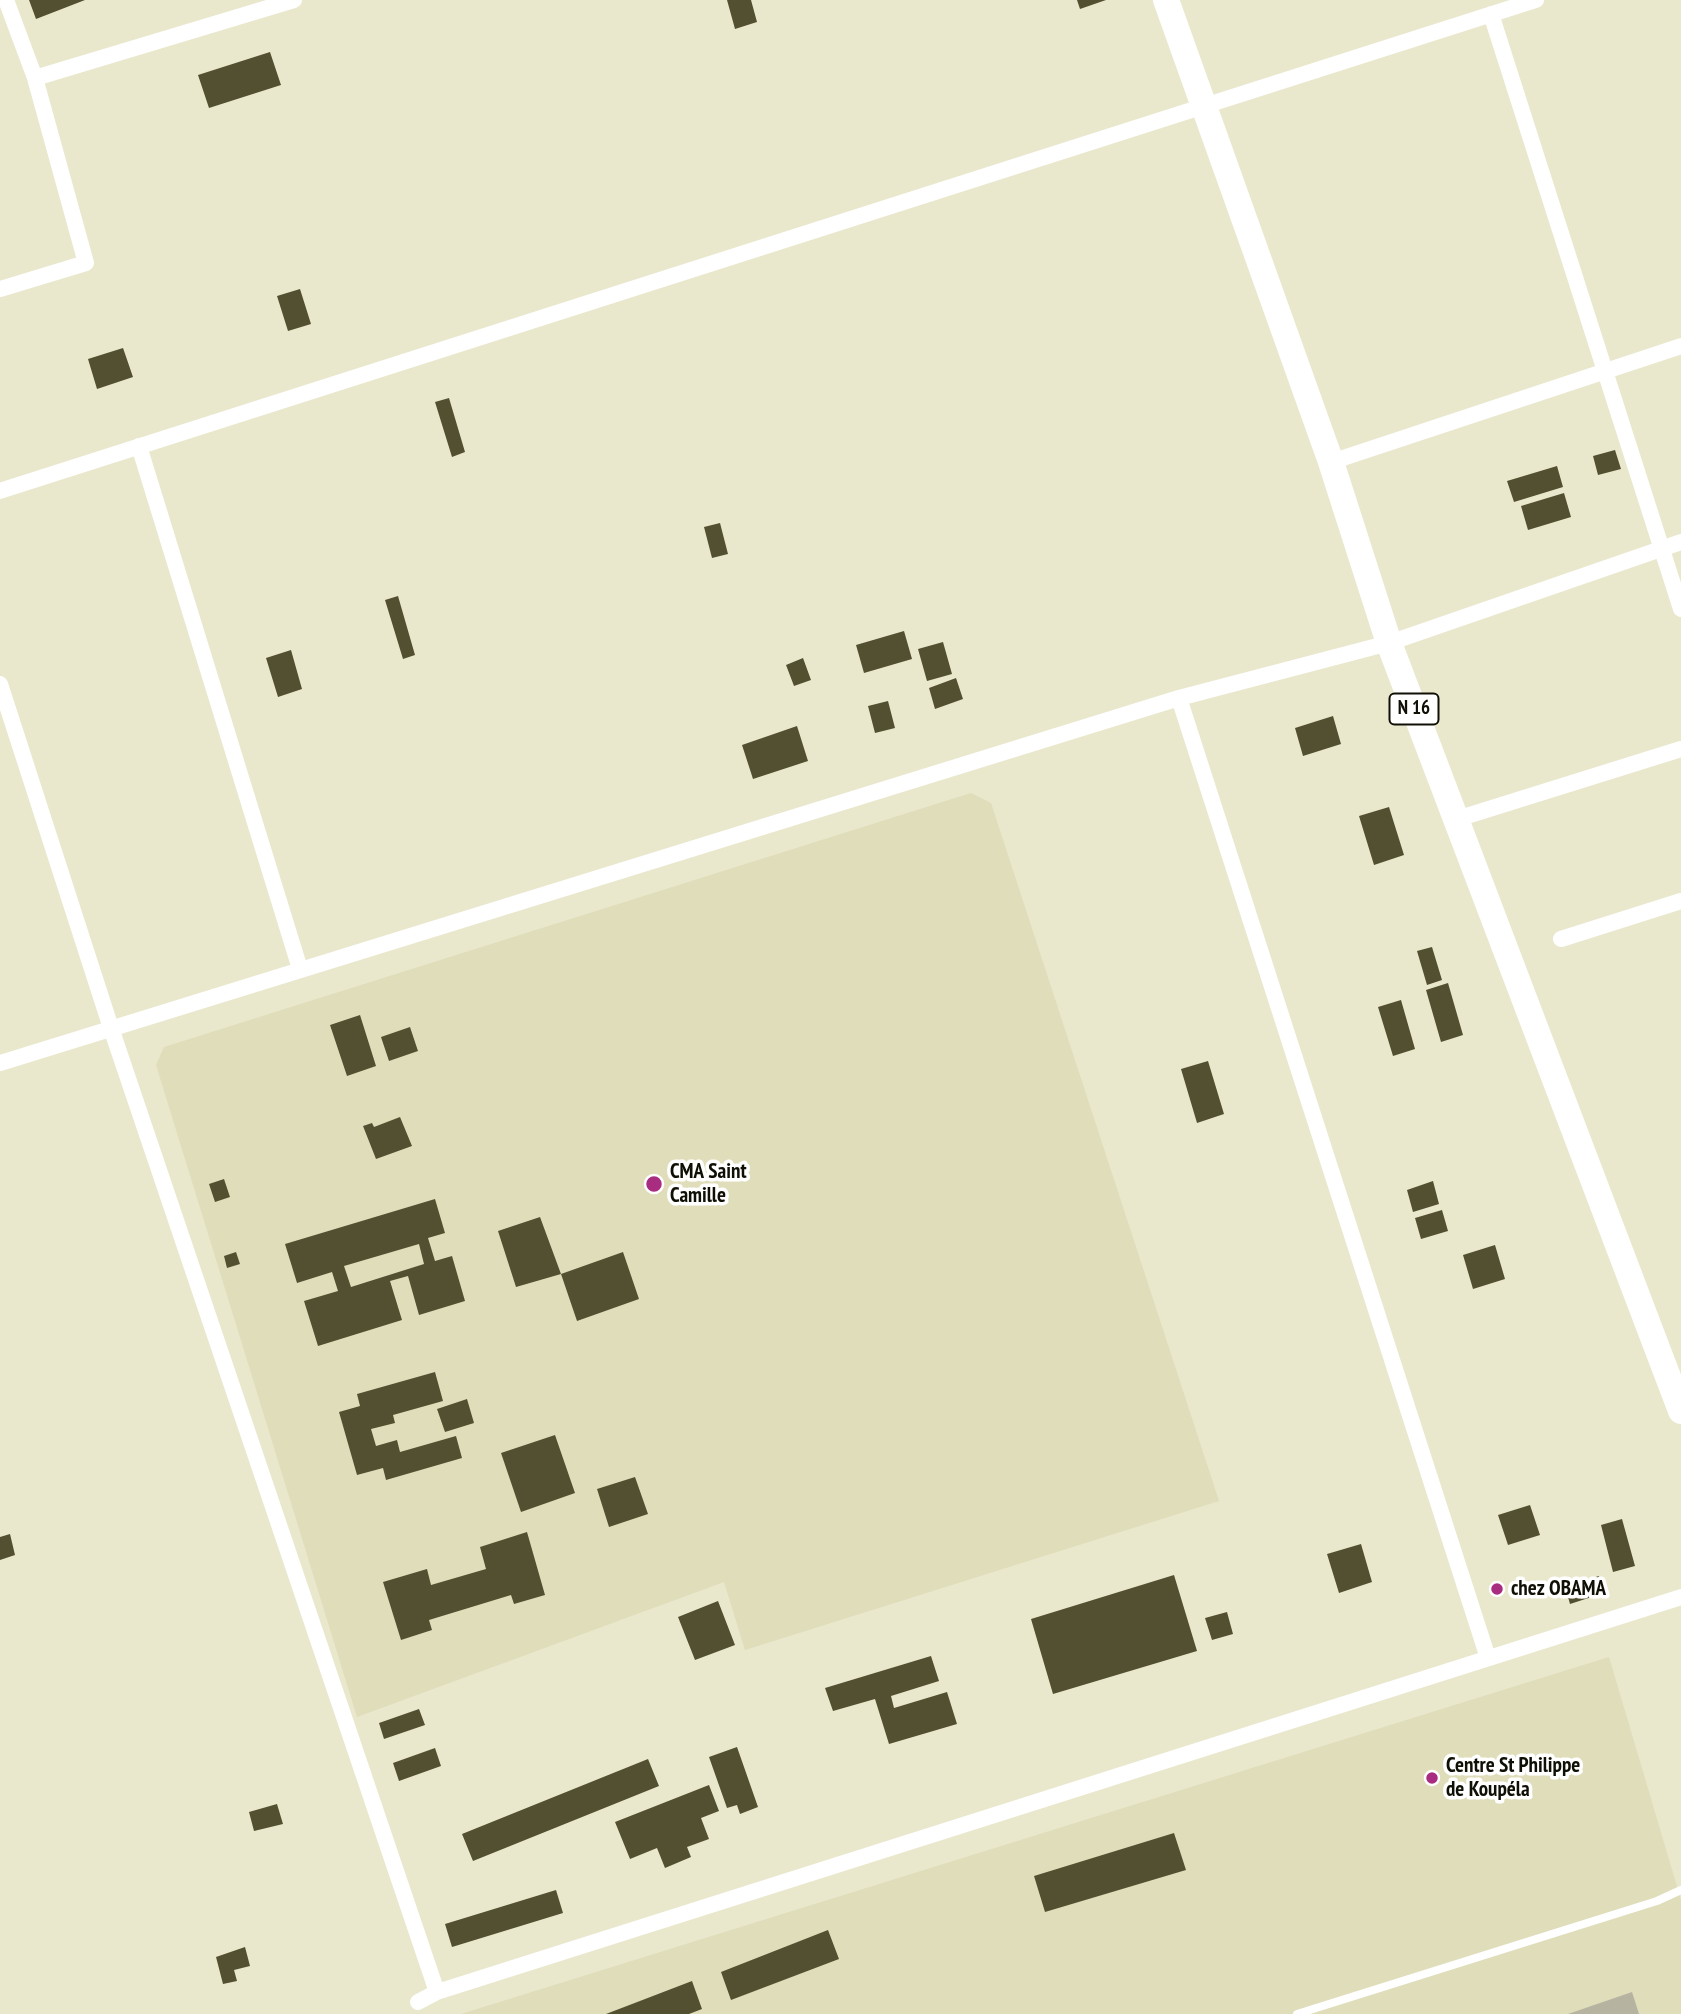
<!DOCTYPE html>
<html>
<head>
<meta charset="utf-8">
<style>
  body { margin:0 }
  canvas { display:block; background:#e9e7cc }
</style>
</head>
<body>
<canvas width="1681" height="2014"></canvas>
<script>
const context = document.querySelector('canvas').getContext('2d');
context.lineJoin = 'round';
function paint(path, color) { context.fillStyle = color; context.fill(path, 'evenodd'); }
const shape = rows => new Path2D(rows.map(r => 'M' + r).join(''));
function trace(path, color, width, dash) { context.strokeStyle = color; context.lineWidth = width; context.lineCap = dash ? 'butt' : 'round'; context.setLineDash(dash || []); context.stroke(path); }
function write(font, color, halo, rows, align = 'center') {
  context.font = font + ' "PT Sans Narrow",sans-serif'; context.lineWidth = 7; context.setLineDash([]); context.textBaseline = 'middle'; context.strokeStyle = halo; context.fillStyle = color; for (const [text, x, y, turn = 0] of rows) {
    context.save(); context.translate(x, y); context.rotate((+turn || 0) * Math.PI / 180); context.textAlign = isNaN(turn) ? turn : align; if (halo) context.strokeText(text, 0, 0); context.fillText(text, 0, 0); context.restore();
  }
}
paint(shape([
  [971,793,991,803,1219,1501,745,1650,724,1582,357,1717,156,1065,164,1047],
  [1609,1657,1681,1900,1681,2014,461,2014]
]), '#dfddba');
paint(shape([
  [1632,1992,1639,2014,1568,2014]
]), '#b6b4a0');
paint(shape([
  [29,0,85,0,36,19],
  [727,0,751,0,757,22,735,29],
  [1077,0,1106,0,1080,9],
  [270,52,281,85,209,108,198,75],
  [300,289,311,324,288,331,277,296],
  [123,348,133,377,97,389,88,359],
  [449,398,465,452,452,457,435,402],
  [1615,450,1621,469,1598,475,1593,456],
  [1557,466,1563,487,1514,502,1507,481],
  [1564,493,1571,517,1528,530,1521,506],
  [720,523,728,554,712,558,704,527],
  [398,596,415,655,403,659,385,600],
  [904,631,912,659,864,673,856,645],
  [943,642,952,674,927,681,918,649],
  [291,650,302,689,278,697,266,658],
  [803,658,811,680,794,686,786,665],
  [956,678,963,699,935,709,929,688],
  [888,701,895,728,875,733,868,706],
  [1333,716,1341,744,1303,756,1295,728],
  [797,726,808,761,753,779,742,745],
  [1389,807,1404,855,1374,865,1359,816],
  [1432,947,1442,980,1427,985,1417,951],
  [1448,983,1463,1035,1441,1042,1426,990],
  [1401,1000,1415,1049,1393,1056,1378,1007],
  [360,1015,376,1066,347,1076,330,1025],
  [410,1027,418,1051,389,1061,381,1037],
  [1208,1061,1224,1114,1197,1123,1181,1069],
  [400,1117,412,1146,376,1159,363,1126,372,1123,374,1127],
  [224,1179,230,1197,215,1202,209,1184],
  [1433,1181,1439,1204,1413,1212,1407,1190],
  [435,1199,445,1233,428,1238,435,1261,452,1256,465,1301,419,1315,408,1276,390,1281,402,1320,318,1346,304,1301,338,1291,332,1272,297,1283,285,1244],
  [419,1244,424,1264,351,1287,344,1266],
  [1442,1210,1448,1231,1421,1239,1415,1218],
  [540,1217,561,1274,623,1252,639,1299,577,1321,561,1274,516,1287,498,1231],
  [1495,1245,1505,1279,1473,1289,1463,1255],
  [236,1252,240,1264,227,1268,224,1256],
  [435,1372,443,1401,393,1415,395,1423,371,1429,376,1446,397,1440,400,1452,456,1436,462,1458,386,1480,383,1468,357,1475,339,1412,360,1406,357,1394],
  [467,1399,474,1423,445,1432,437,1409],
  [555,1435,575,1493,521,1512,501,1453],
  [635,1477,648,1514,609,1527,597,1489],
  [1530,1505,1540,1535,1508,1545,1498,1515],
  [1622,1519,1635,1566,1613,1572,1601,1525],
  [527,1532,545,1595,514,1604,511,1595,429,1620,432,1630,401,1640,383,1582,427,1569,431,1585,486,1569,480,1547],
  [10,1534,15,1555,0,1560,0,1537],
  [1361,1544,1372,1582,1339,1593,1327,1554],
  [1174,1575,1197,1651,1053,1694,1031,1619],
  [1599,1576,1604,1593,1570,1604,1565,1586],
  [718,1601,735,1645,695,1660,678,1617],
  [1227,1612,1233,1634,1212,1640,1205,1618],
  [931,1656,939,1681,891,1696,894,1708,947,1692,957,1724,889,1744,875,1699,833,1711,825,1688],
  [419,1709,425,1725,384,1739,379,1723],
  [737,1747,758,1807,740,1814,737,1805,727,1808,709,1757],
  [435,1748,441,1766,399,1781,393,1763],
  [648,1759,659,1786,473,1861,462,1834],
  [709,1785,719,1811,701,1818,709,1839,687,1847,691,1857,665,1868,657,1848,630,1859,615,1822],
  [277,1804,283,1824,254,1831,249,1812],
  [1174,1833,1186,1870,1045,1912,1034,1876],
  [556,1890,563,1913,452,1947,445,1924],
  [828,1930,839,1959,731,2000,721,1972],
  [245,1947,250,1966,234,1970,237,1981,223,1984,216,1957],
  [692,1981,702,2009,689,2014,606,2014]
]), '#535031');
trace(shape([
  [1297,2014,1657,1901,1681,1890]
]), '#fff', 8);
trace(shape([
  [1491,14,1681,609],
  [35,78,294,0],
  [0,289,86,263,35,78,6,0],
  [139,446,300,969],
  [1331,462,1681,346],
  [0,491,1536,0],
  [0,684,111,1028,437,1992],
  [1179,698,1488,1658],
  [1457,819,1681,749],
  [1561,939,1681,901],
  [0,1063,1179,698,1389,643,1681,542],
  [418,2002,437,1992,1681,1597]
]), '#fff', 16);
trace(shape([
  [1166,0,1331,462,1389,643,1681,1411]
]), '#fff', 26);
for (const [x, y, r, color] of [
  [654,1184,9,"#a82d80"],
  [1497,1589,7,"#a82d80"],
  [1432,1778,7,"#a82d80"]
]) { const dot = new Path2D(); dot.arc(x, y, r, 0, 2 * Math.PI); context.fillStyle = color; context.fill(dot); trace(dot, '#fff', 2.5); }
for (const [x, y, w] of [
  [1414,709,49]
]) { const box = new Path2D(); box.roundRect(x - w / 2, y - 15.5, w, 31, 5); context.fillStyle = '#fff'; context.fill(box); trace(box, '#100f06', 2); }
write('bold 19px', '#100f06', null, [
  ["N 16",1414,709]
]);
write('bold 21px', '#100f06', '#fff', [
  ["CMA Saint",670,1172],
  ["Camille",670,1196],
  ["chez OBAMA",1511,1589],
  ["Centre St Philippe",1446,1766],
  ["de Koupéla",1446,1790]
], 'left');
</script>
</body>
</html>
